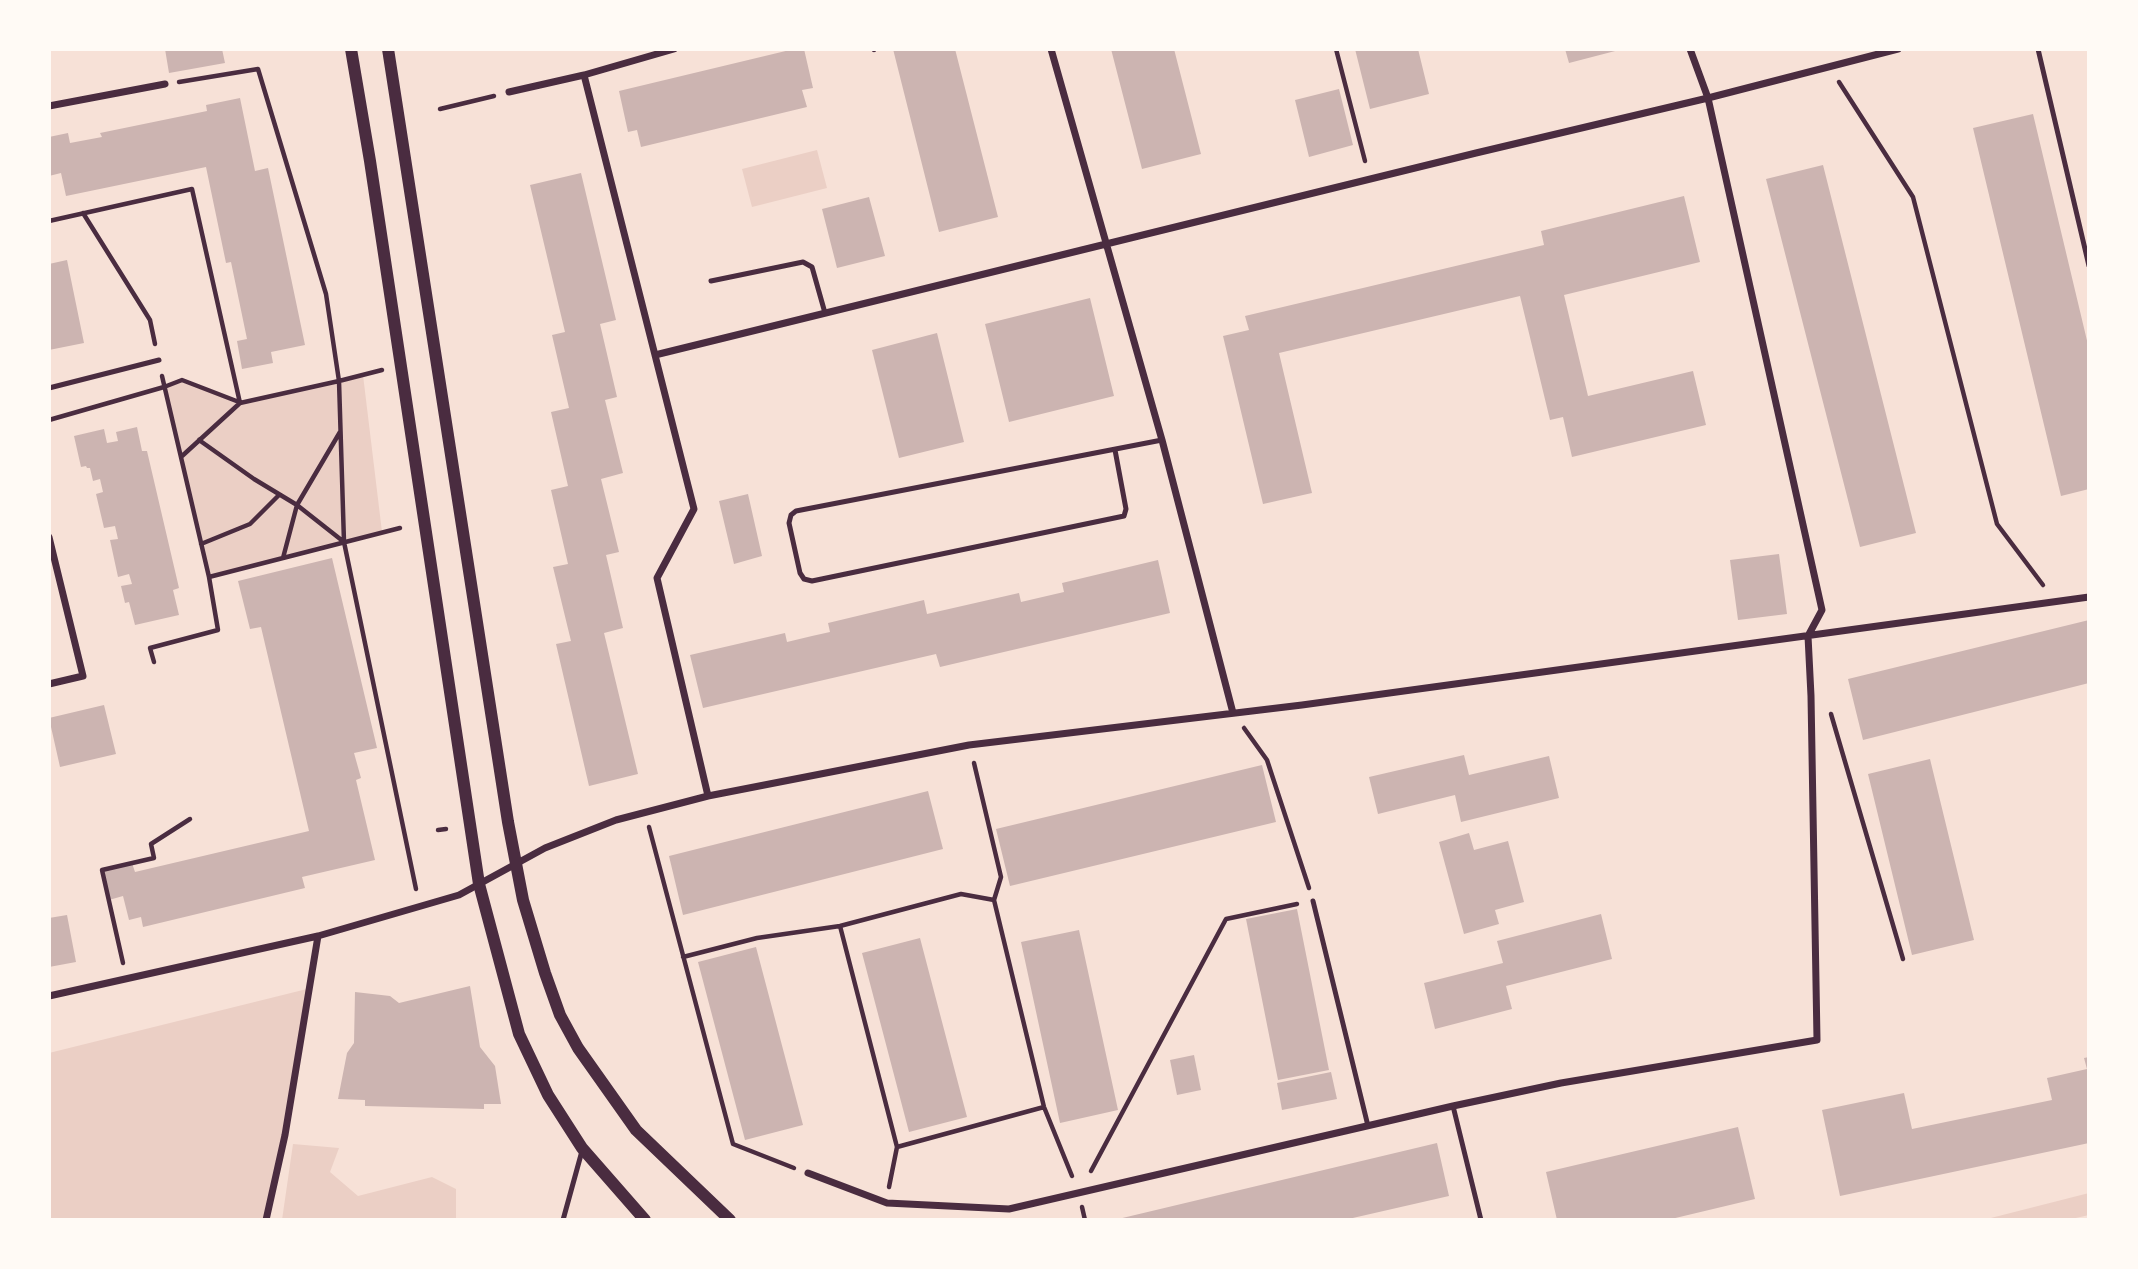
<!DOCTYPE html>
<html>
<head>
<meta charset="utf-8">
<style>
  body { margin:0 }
  #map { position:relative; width:2138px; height:1269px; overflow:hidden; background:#f7e1d7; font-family:"Sofia Sans Condensed",sans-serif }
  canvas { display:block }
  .frame { position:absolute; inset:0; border:51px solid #fffaf5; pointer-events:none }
</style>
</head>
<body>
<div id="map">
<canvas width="2138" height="1269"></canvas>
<div class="frame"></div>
</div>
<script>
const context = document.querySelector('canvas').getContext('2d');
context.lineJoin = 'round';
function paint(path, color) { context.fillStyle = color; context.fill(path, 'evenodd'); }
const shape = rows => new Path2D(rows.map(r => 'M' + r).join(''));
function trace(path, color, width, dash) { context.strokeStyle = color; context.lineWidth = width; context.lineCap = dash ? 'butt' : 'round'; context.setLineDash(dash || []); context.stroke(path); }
paint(shape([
  [817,150,827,188,752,207,742,169],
  [363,375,382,532,209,577,164,387,182,380,240,403],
  [311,988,266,1220,49,1220,49,1053],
  [293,1144,339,1148,330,1172,358,1196,432,1177,456,1189,456,1220,282,1220],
  [2089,1193,2089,1215,2067,1220,1983,1220]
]), '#ebcfc5');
paint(shape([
  [165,49,222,49,225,63,169,73],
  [794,49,804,49,813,88,802,90,807,107,641,147,637,130,628,132,619,91],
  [893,49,955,49,998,217,939,232],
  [1111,49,1174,49,1201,154,1142,169],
  [1355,49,1418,49,1429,94,1370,109],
  [1565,49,1619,49,1619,50,1569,63],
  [1339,89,1353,145,1309,157,1295,100],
  [240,98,255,171,268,168,305,345,271,352,273,363,242,369,237,341,247,339,231,262,226,263,206,167,66,196,61,173,49,176,49,137,68,133,70,143,102,137,100,133,207,111,206,105],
  [2033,114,2089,349,2089,489,2061,496,1973,128],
  [1823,165,1916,533,1860,547,1766,179],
  [581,173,616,320,600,324,617,397,605,400,623,473,601,479,619,552,606,555,623,628,604,633,638,774,589,786,556,644,571,641,553,567,568,564,551,490,568,486,551,412,569,408,552,335,565,332,530,185],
  [1684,196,1700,262,1564,295,1588,396,1693,371,1706,425,1572,457,1563,417,1550,420,1520,296,1279,353,1312,493,1263,504,1223,336,1249,330,1245,316,1544,245,1541,231],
  [869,197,885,256,837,268,822,209],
  [67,260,84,343,49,350,49,264],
  [1090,298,1114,396,1009,422,985,324],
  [937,333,964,442,899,458,872,350],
  [137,427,142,451,147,451,179,588,173,590,179,615,135,625,129,602,125,603,121,586,132,584,129,574,118,577,110,540,118,539,115,526,104,528,96,494,103,492,100,479,93,481,90,468,87,468,86,466,81,467,74,436,104,429,107,443,118,441,116,432],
  [748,494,762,556,734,564,719,501],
  [1779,554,1787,614,1738,620,1730,560],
  [332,558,377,748,354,753,361,778,356,780,375,860,302,877,305,888,143,927,141,917,129,920,123,896,109,900,102,870,132,863,135,872,309,831,261,627,250,629,238,581],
  [1158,560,1170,613,940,667,936,654,703,708,690,655,785,633,787,642,812,636,830,632,828,623,924,600,927,614,1019,593,1021,602,1064,592,1062,583],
  [2089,620,2089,683,1863,740,1848,679],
  [104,705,116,754,60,767,49,718],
  [1464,755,1469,775,1549,756,1559,798,1461,822,1455,795,1378,814,1369,777],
  [1930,759,1974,940,1912,955,1868,774],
  [1262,765,1276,822,1010,886,996,829],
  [928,791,943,849,683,915,669,856],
  [1469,833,1474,850,1508,841,1524,902,1495,910,1499,924,1464,934,1439,842],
  [1297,909,1329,1070,1278,1080,1246,919],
  [1601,914,1612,959,1506,986,1512,1009,1435,1029,1424,983,1503,963,1497,941],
  [67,915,76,962,49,967,49,918],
  [1079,930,1118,1110,1060,1123,1021,942],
  [920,938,967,1117,909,1132,862,953],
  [756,947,803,1125,745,1140,698,962],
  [470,986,480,1047,495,1066,501,1104,484,1104,484,1109,365,1106,365,1100,338,1099,347,1053,354,1043,355,992,390,996,399,1003],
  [1194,1055,1201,1090,1177,1095,1170,1060],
  [2089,1057,2089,1143,1840,1196,1822,1110,1904,1093,1912,1129,2052,1100,2047,1078,2087,1069,2084,1058],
  [1331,1072,1337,1099,1282,1110,1277,1083],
  [1738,1127,1755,1199,1667,1220,1557,1220,1546,1172],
  [1437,1143,1449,1196,1344,1220,1114,1220]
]), '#ccb4b1');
trace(shape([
  [874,49,874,50],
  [1336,49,1365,161],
  [179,82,258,69,326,294,339,381,344,542,416,889],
  [1839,82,1913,197,1997,524,2043,585],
  [440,109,494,96],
  [83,213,150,320,155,344],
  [49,221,192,189,240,403],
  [49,420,164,387,182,380,239,402],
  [199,440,254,479,297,505,344,542],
  [181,457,240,403,339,381,382,370],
  [201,544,250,524,279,495],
  [283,558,297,505,340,432],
  [209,577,400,528],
  [154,662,150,648,218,630,209,577,162,376],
  [1831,714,1903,959],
  [1244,728,1267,760,1309,888],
  [974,763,1001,877,994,900,1044,1107,1072,1176],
  [649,827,733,1144,794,1168],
  [438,830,446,829],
  [840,926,897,1147,889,1187],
  [683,957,757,938,840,926,961,894,994,900],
  [123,963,102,870,154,858,151,844,190,819],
  [897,1147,1044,1107],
  [1091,1171,1226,919,1297,904],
  [1082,1207,1085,1220]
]), '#4a2c40', 4.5);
trace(shape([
  [2038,49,2089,266],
  [711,281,803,262,812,267,825,313],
  [49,388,159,360],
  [1115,450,1126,509,1124,516,812,581,804,579,800,573,789,523,791,515,796,511,1162,440],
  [1313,901,1368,1126],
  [1453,1106,1481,1220],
  [563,1220,582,1151]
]), '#4a2c40', 5);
trace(shape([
  [1051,49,1162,440,1233,713],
  [584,75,694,509,657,578,708,796],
  [509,92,584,75,674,49],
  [49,106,165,84],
  [655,355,1476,153,1708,98,1898,49],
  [49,537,83,676,49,684],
  [49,996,318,936,459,895,545,848,616,820,708,796,969,745,1302,705,2089,597],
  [808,1173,887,1203,1009,1209,1453,1106,1561,1083,1817,1040,1811,696,1808,636,1822,610,1708,98,1690,49],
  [266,1220,285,1135,318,936]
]), '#4a2c40', 7);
trace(shape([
  [351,49,370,161,479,884,519,1034,548,1095,582,1148,645,1220],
  [388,49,508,822,523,900,545,973,560,1015,578,1048,636,1130,730,1220]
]), '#4a2c40', 12);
</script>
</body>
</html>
